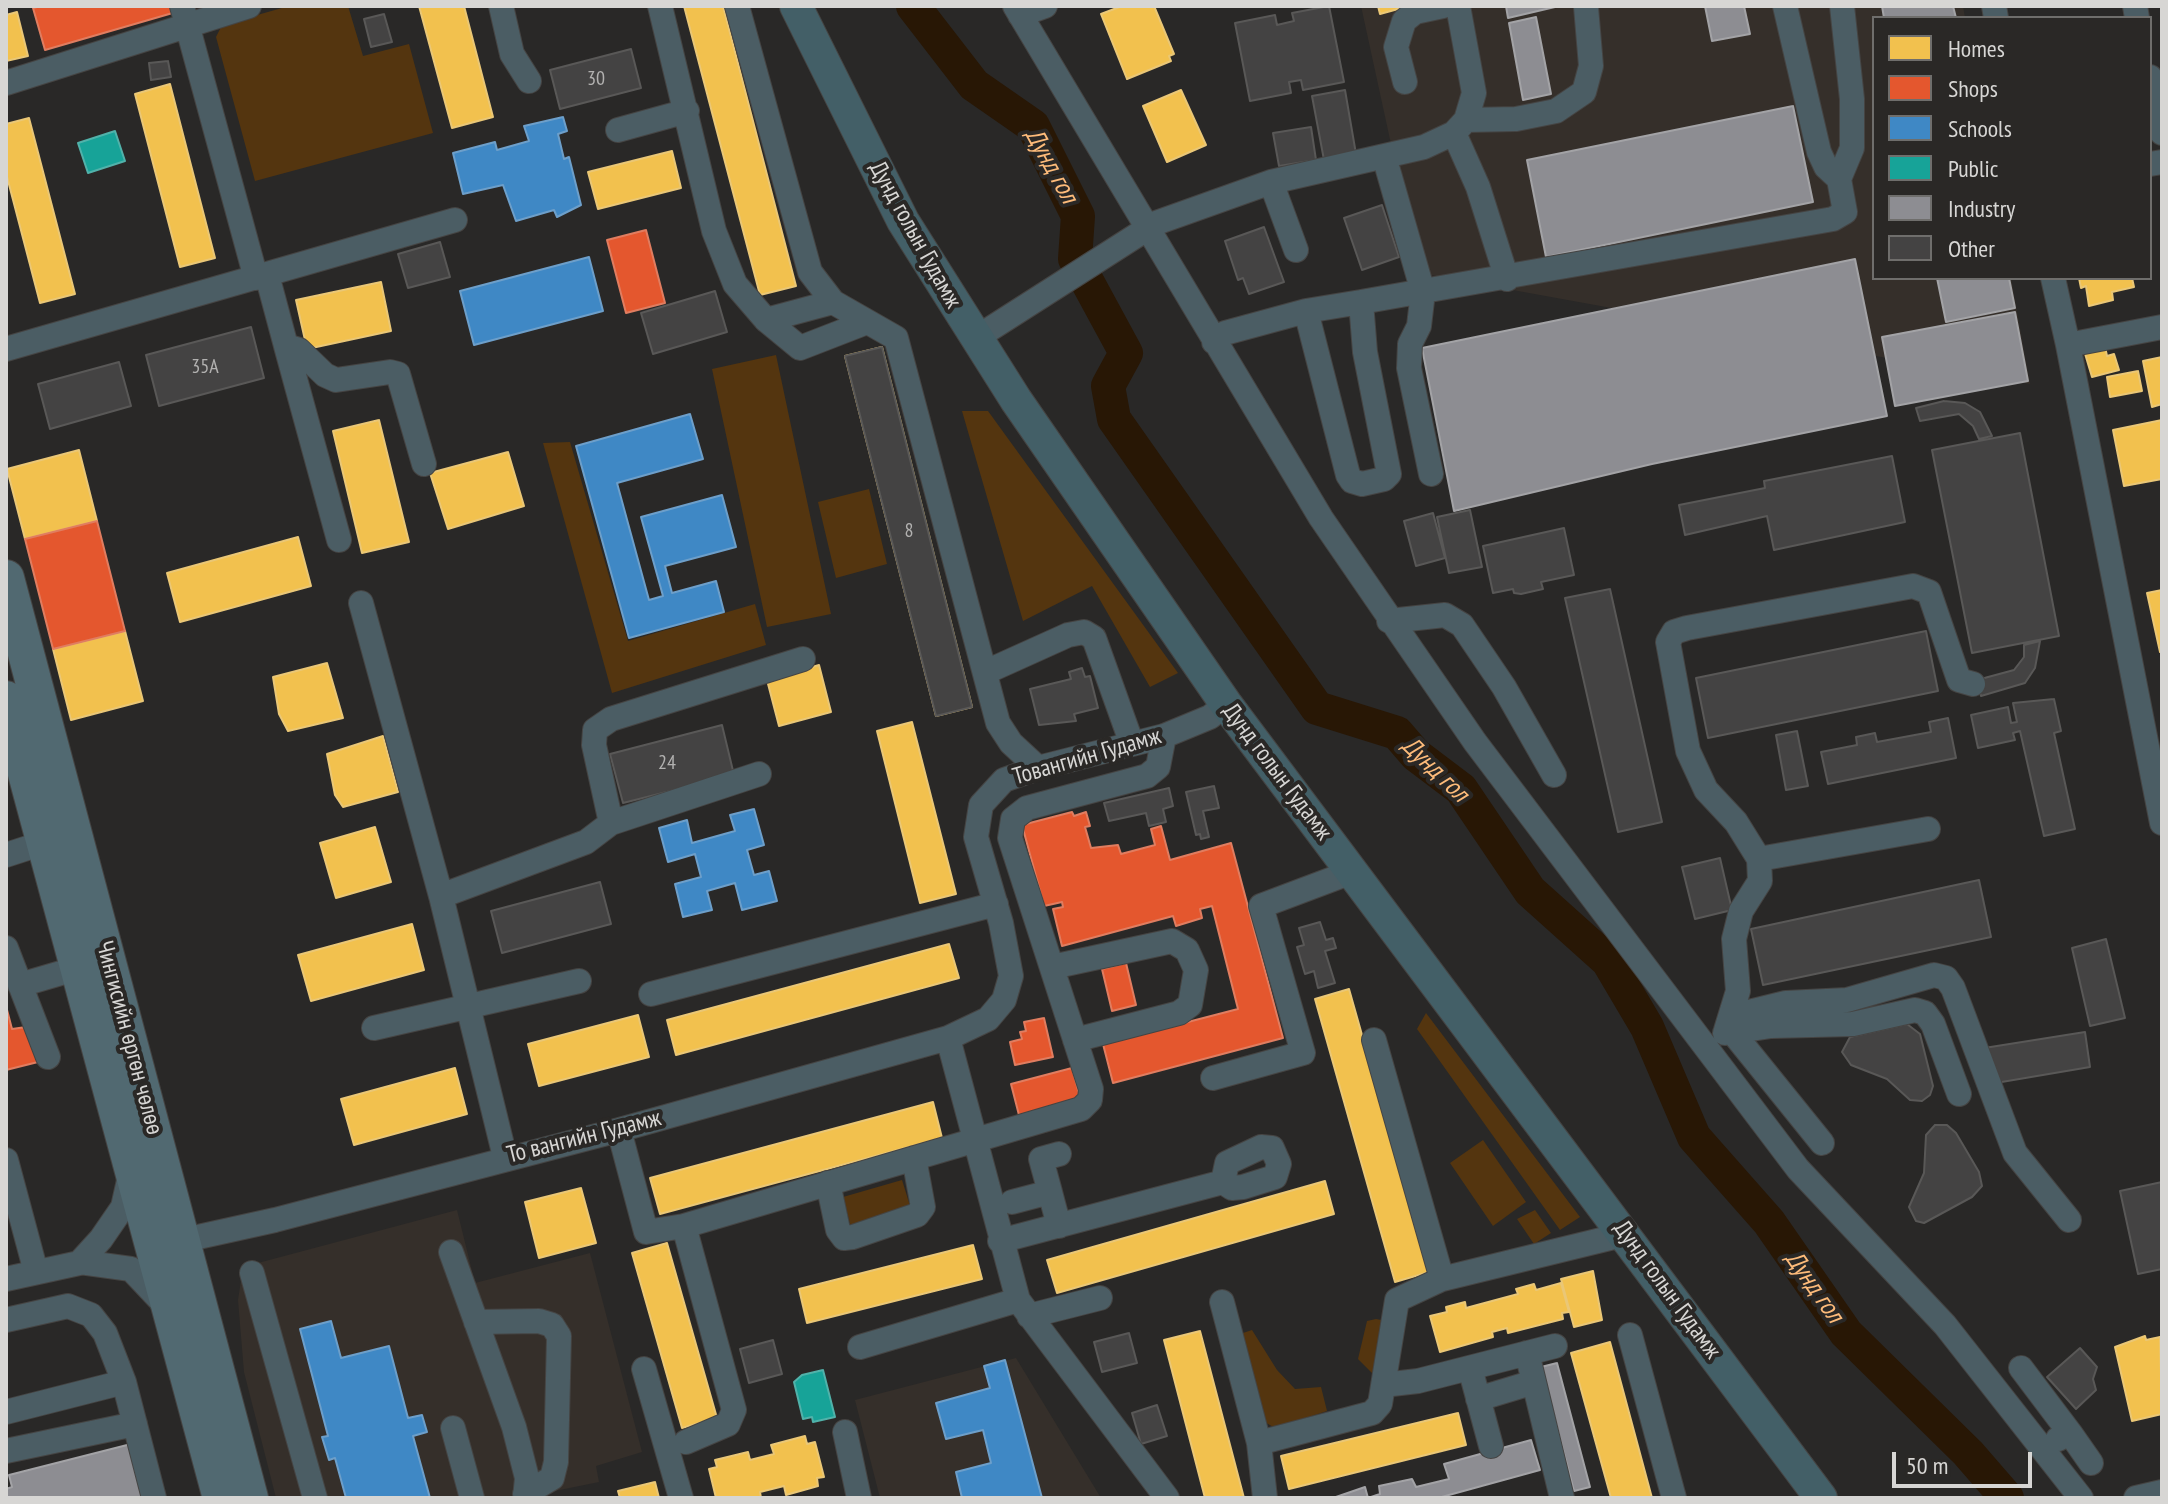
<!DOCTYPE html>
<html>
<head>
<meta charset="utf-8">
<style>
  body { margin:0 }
  #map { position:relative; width:2168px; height:1504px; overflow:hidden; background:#292827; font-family:"PT Sans Narrow",sans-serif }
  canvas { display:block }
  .frame { position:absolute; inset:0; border:8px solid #d7d6d4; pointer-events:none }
  .legend { position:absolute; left:1872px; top:16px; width:280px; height:264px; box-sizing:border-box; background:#2a2826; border:2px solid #6f6e6c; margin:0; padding:10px 14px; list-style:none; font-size:24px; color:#d7d6d4 }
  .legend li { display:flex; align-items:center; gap:16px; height:40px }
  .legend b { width:40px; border:2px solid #6f6e6c }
  .scale { position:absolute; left:1892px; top:1452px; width:140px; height:36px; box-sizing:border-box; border:4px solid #d7d6d4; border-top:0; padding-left:10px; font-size:24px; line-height:28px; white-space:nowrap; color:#d7d6d4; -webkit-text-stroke:6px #2a2826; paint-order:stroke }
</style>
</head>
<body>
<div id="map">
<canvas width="2168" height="1504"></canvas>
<div class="frame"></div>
<ul class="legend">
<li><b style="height:22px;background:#f2c14e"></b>Homes</li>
<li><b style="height:22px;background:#e4572e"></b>Shops</li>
<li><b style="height:22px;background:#3f88c5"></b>Schools</li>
<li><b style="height:22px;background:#17a398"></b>Public</li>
<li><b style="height:22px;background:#8d8d92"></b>Industry</li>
<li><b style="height:22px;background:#444343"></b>Other</li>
</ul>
<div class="scale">50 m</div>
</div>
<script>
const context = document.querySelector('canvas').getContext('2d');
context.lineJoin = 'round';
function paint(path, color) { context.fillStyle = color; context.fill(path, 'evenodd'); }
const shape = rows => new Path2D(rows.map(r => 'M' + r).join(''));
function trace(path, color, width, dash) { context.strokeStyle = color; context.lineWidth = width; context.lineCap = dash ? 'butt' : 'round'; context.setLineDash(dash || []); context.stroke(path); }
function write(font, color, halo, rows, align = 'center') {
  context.font = font + ' "PT Sans Narrow",sans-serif'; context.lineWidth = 8; context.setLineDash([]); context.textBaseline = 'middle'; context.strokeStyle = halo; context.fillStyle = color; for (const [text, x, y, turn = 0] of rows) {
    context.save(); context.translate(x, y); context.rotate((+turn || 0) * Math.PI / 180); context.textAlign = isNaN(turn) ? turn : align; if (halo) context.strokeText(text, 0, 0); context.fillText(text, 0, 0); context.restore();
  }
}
paint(shape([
  [1361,6,1963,6,1965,18,1874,18,1874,278,2011,278,2030,384,1419,273],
  [457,1210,475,1283,590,1253,642,1452,596,1466,599,1482,545,1493,542,1498,276,1498,244,1372,238,1300,243,1267],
  [1016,1358,1101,1498,880,1498,855,1400]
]), '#352f2a');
paint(shape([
  [289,6,348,6,363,56,409,44,433,133,255,181,216,37,222,25],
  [776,355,831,614,767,627,712,369],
  [962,411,988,411,1178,673,1150,687,1092,586,1023,621],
  [570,442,628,641,755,604,766,645,612,693,543,443],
  [869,489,887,564,836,578,818,502],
  [1426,1013,1580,1217,1560,1230,1417,1029],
  [1483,1140,1526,1202,1493,1226,1450,1163],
  [902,1180,912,1212,852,1231,843,1197],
  [1535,1210,1551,1233,1534,1244,1517,1219],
  [1376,1319,1392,1322,1382,1373,1372,1373,1358,1359,1367,1321],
  [1252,1330,1277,1370,1295,1389,1321,1387,1327,1411,1275,1428,1263,1421,1240,1334]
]), '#54350f');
const homes = shape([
  [419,6,464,6,493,117,452,128,419,6],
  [684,6,723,6,796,286,760,295,684,6],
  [1122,6,1154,6,1174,54,1169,56,1171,61,1127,79,1101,14,1122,6],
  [1378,6,1409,6,1380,14,1378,6],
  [17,12,28,56,6,61,6,15,17,12],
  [170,84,215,258,180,267,135,94,170,84],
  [1181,90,1206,145,1167,162,1143,106,1181,90],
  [29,118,75,294,40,303,6,173,6,124,29,118],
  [672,151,681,188,598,209,588,172,672,151],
  [2079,278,2132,278,2134,287,2112,292,2113,300,2089,306,2086,286,2081,288,2079,278],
  [381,282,391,331,307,349,296,300,381,282],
  [2104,342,2107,356,2114,354,2119,370,2092,377,2083,347,2104,342],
  [882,347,972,707,936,716,845,356,882,347],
  [2162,357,2162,404,2152,407,2143,361,2162,357],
  [2138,371,2142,391,2110,397,2107,377,2138,371],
  [379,420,409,542,362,553,333,431,379,420],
  [2162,420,2162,479,2124,486,2113,430,2162,420],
  [79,450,97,521,25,539,7,469,79,450],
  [508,452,524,506,448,529,430,473,508,452],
  [298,537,311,586,180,622,167,573,298,537],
  [2162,590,2162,651,2160,652,2147,593,2162,590],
  [125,631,143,701,71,720,53,649,125,631],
  [327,663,343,718,288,731,279,714,273,677,327,663],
  [819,665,831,712,779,726,767,680,819,665],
  [912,722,956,894,920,903,877,731,912,722],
  [383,736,398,792,343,807,335,795,327,754,383,736],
  [375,827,391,882,336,898,320,843,375,827],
  [412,924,424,970,311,1001,298,955,412,924],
  [949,944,959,978,676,1055,667,1020,949,944],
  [1349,989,1429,1272,1395,1282,1315,999,1349,989],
  [638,1015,649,1057,539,1086,528,1044,638,1015],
  [455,1068,467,1114,354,1145,341,1099,455,1068],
  [933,1102,942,1138,660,1214,650,1178,933,1102],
  [1325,1181,1334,1214,1057,1293,1047,1260,1325,1181],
  [581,1188,596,1243,539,1258,525,1202,581,1188],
  [667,1243,717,1418,682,1428,632,1253,667,1243],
  [973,1245,982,1279,807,1323,799,1289,973,1245],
  [1593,1271,1602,1320,1574,1327,1561,1279,1593,1271],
  [1561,1283,1569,1312,1562,1313,1563,1319,1508,1333,1507,1328,1492,1332,1493,1337,1440,1352,1430,1316,1447,1312,1446,1307,1465,1302,1466,1308,1518,1294,1516,1289,1534,1284,1536,1290,1561,1283],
  [1200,1331,1244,1498,1205,1498,1164,1340,1200,1331],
  [2145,1336,2146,1340,2160,1337,2162,1414,2132,1421,2115,1347,2145,1336],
  [1610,1342,1652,1498,1611,1498,1571,1353,1610,1342],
  [1458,1413,1466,1445,1289,1489,1281,1456,1458,1413],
  [805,1436,807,1444,815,1442,824,1477,817,1478,818,1486,786,1495,784,1486,760,1492,761,1498,716,1498,709,1469,717,1467,715,1460,748,1452,750,1460,774,1454,771,1445,805,1436],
  [655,1482,659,1498,620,1498,618,1491,655,1482]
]);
paint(homes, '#f2c14e');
trace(homes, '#eac776', 2);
const shops = shape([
  [41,6,182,6,183,10,45,50,33,8,41,6],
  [646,230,665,303,626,313,607,240,646,230],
  [97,521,125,631,53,649,25,539,97,521],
  [1072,812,1074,816,1086,812,1090,826,1085,827,1091,848,1118,845,1121,854,1155,845,1151,829,1161,826,1170,860,1231,843,1283,1038,1113,1083,1103,1044,1238,1009,1212,906,1200,909,1202,918,1176,926,1173,916,1062,946,1053,909,1063,907,1062,902,1044,906,1022,825,1072,812],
  [1126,963,1136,1005,1112,1011,1102,969,1126,963],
  [6,1006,12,1029,26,1027,38,1062,6,1070,6,1006],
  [1044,1018,1053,1057,1015,1065,1010,1042,1022,1039,1020,1032,1026,1031,1024,1022,1044,1018],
  [1072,1068,1082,1104,1020,1119,1011,1084,1072,1068]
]);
paint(shops, '#e4572e');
trace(shops, '#e07d60', 2);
const schools = shape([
  [563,117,567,131,558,134,564,159,569,157,581,205,557,217,554,210,516,221,503,185,463,194,453,153,495,142,497,150,529,141,524,126,563,117],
  [589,257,603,311,474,345,460,291,589,257],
  [690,414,703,459,617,483,649,600,663,596,641,517,722,495,736,547,665,566,672,593,716,581,724,612,629,638,576,446,690,414],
  [754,809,764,845,747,850,754,875,769,871,777,901,742,910,735,883,707,891,712,910,683,917,675,884,701,877,695,854,668,862,659,828,687,820,692,843,735,831,730,815,754,809],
  [331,1321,341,1358,389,1346,408,1418,422,1415,427,1432,413,1436,430,1498,346,1498,335,1458,329,1460,322,1437,328,1436,300,1329,331,1321],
  [1005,1360,1042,1498,962,1498,956,1472,991,1463,983,1430,946,1439,936,1403,990,1388,984,1366,1005,1360]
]);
paint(schools, '#3f88c5');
trace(schools, '#6d9fca', 2);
const public = shape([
  [115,131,125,161,88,173,78,143,115,131],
  [823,1370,835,1417,813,1422,812,1417,803,1419,794,1382,802,1375,823,1370]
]);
paint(public, '#17a398');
trace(public, '#51b2aa', 2);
const industry = shape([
  [1506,6,1554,6,1555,7,1508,18,1506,6],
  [1705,6,1744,6,1750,34,1712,41,1705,6],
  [1882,6,1953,6,1956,18,1884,18,1882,6],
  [1536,17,1551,94,1523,100,1509,23,1536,17],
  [1793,106,1813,202,1546,257,1527,160,1793,106],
  [1855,259,1887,416,1652,464,1454,511,1422,348,1855,259],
  [1937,278,2009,278,2015,308,1946,322,1937,278],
  [2015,312,2028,381,1895,406,1882,337,2015,312],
  [1557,1363,1590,1487,1574,1491,1541,1367,1557,1363],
  [1531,1440,1540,1470,1438,1498,1368,1498,1380,1494,1379,1486,1412,1479,1416,1487,1449,1479,1444,1464,1531,1440],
  [135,1443,149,1498,6,1498,6,1489,12,1487,9,1475,135,1443],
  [1365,1487,1368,1498,1333,1498,1365,1487]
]);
paint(industry, '#8d8d92');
trace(industry, '#a3a3a6', 2);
trace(shape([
  [913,6,974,85,1033,126,1078,216,1075,259,1126,353,1108,386,1114,419,1317,708,1397,733,1416,755,1461,789,1530,891,1608,961,1647,1027,1694,1137,1769,1222,1846,1333,1968,1453,2007,1498]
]), '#281705', 34);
const building = shape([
  [1329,6,1344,82,1303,90,1301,80,1289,82,1291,93,1250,101,1235,23,1275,15,1277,25,1294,21,1292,13,1329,6],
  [384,14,392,42,371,47,364,19,384,14],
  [631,49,641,88,560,109,550,70,631,49],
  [168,61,171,77,151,80,149,63,168,61],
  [1345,90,1356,154,1324,160,1312,96,1345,90],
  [1311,127,1316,160,1279,166,1273,133,1311,127],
  [1382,205,1399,257,1362,270,1344,218,1382,205],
  [1264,227,1284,282,1249,294,1243,278,1238,280,1225,241,1264,227],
  [440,242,450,277,408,288,398,254,440,242],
  [715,291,727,332,653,354,641,313,715,291],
  [251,327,264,378,159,406,146,355,251,327],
  [882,347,972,707,936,716,845,356,882,347],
  [119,362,131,406,50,429,38,384,119,362],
  [1944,401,1965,403,1980,412,1992,436,1979,439,1973,426,1959,414,1920,421,1916,408,1944,401],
  [2020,433,2059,636,1972,653,1932,450,2020,433],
  [1892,456,1905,522,1774,550,1767,516,1685,535,1679,505,1765,488,1764,481,1892,456],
  [1470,510,1482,567,1449,573,1437,517,1470,510],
  [1433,513,1445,558,1416,566,1404,521,1433,513],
  [1564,528,1574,575,1541,582,1543,589,1521,594,1514,593,1513,589,1493,593,1483,546,1564,528],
  [1610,589,1662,822,1618,832,1565,598,1610,589],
  [1926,631,1938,691,1708,738,1696,678,1926,631],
  [2040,641,2035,668,2025,683,1981,696,1977,680,2014,670,2024,657,2024,645,2040,641],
  [1082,668,1085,677,1090,676,1098,708,1074,714,1076,721,1039,725,1030,689,1071,679,1069,672,1082,668],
  [2054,699,2061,731,2054,733,2075,829,2044,836,2020,731,2013,733,2015,740,1978,748,1971,715,2008,707,2011,723,2017,722,2013,703,2054,699],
  [1948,718,1956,758,1828,784,1821,752,1857,745,1856,737,1875,733,1877,742,1931,732,1929,722,1948,718],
  [722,725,734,775,623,803,610,754,722,725],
  [1797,731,1808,786,1786,790,1776,735,1797,731],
  [1214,786,1219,808,1203,811,1209,837,1201,839,1200,834,1196,835,1186,792,1214,786],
  [1169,788,1173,806,1163,809,1166,822,1149,826,1146,813,1109,821,1104,803,1169,788],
  [1720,858,1732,910,1695,919,1682,867,1720,858],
  [1979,880,1991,937,1763,985,1751,929,1979,880],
  [600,882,611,924,502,953,491,911,600,882],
  [1320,922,1326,940,1333,938,1336,948,1325,951,1335,983,1318,988,1314,971,1305,974,1297,947,1304,945,1299,928,1320,922],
  [2106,939,2125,1018,2090,1026,2072,948,2106,939],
  [1907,1024,1920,1034,1933,1086,1930,1095,1922,1101,1910,1100,1887,1079,1851,1065,1842,1052,1850,1037,1907,1024],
  [2085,1032,2090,1067,1984,1085,1978,1049,2085,1032],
  [1935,1125,1947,1125,1956,1133,1979,1172,1982,1186,1972,1197,1924,1223,1916,1221,1909,1207,1924,1173,1926,1135,1935,1125],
  [2162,1182,2162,1269,2138,1274,2120,1191,2162,1182],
  [1129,1333,1137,1363,1102,1372,1094,1342,1129,1333],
  [773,1340,782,1374,749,1383,740,1349,773,1340],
  [2080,1348,2097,1367,2093,1379,2096,1390,2076,1409,2047,1377,2080,1348],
  [1157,1405,1167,1436,1141,1444,1132,1413,1157,1405]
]);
paint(building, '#444343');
trace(building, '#595857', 2);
const minor = shape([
  [182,6,256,278],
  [501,6,512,54,529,81],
  [660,6,714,231,735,284,766,320,833,302],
  [737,6,810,272,833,302,896,338,998,723,1011,743,1038,768],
  [1015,6,1321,518,1475,742,1798,1169,1945,1325,2081,1498],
  [1785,6,1819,152,1826,167,1839,179],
  [1994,6,1996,18],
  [2135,6,2137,18],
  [1020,15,1045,6],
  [2150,77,2162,133],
  [1405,82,1396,47,1404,21,1415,12,1443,6],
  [6,83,249,6],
  [1466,120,1516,119,1556,111,1584,92,1591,66,1586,7],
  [618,130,687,111],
  [1454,133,1478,187,1507,279],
  [2150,164,2162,162],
  [1388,170,1423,292,1419,326,1410,344,1409,368,1431,474],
  [1271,182,1296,250],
  [267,275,286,346,299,350,325,375,336,380,390,372,398,374,424,464],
  [2053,278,2068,345],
  [1306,311,1348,475,1352,481,1362,484,1384,479,1389,474,1365,352,1361,302,1833,219,1845,212,1839,179,1852,148,1852,99,1842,6],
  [766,320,800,348,867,322],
  [2162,327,2068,345,2162,823],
  [976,338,1156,223,1271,182,1424,147,1454,133,1466,120,1474,93,1458,6],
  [1214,342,1225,333,1306,311,1361,302],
  [286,346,339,540],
  [6,349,455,220],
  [361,603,441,896],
  [1389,621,1445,615,1462,625,1504,687,1554,775],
  [986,672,1068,635,1084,632,1094,638,1132,744],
  [611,823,594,745,595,730,611,719,803,659],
  [1928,829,1759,859,1736,822,1706,790,1688,751,1668,642,1674,632,1687,628,1913,586,1929,592,1959,680,1973,684],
  [6,855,43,843],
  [6,948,48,1057],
  [1052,967,1172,941,1187,950,1196,970,1190,1005,1179,1013,1075,1040],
  [20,985,78,968],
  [651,994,996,904],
  [1733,1016,1786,1003,1847,1000,1934,975,1946,978,1953,988,2015,1153,2069,1220],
  [374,1028,579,981],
  [1726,1030,1738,991,1734,939,1741,911,1760,881,1759,859],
  [1725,1033,1771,1026,1853,1024,1915,1010,1925,1013,1933,1024,1959,1094],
  [1734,1034,1822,1143],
  [948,1038,1018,1300,1167,1498],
  [1374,1040,1442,1279],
  [1213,1078,1303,1053,1261,906,1354,871],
  [619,1130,646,1232,684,1226,734,1410,728,1424,686,1442],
  [505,1157,441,896,586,842,611,823,759,774],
  [6,1160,36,1272],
  [130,1176,123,1207,101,1239,80,1262,131,1269,165,1305],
  [828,1183,838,1230,844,1238,853,1237,917,1215,923,1207,914,1158],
  [1050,1192,1041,1159,1059,1154],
  [1012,1202,1050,1192,1059,1226],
  [684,1226,1081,1109,1090,1100,1091,1089,1010,838,1013,819,1027,808,1147,776,1158,767,1164,736],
  [180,1241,275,1220,619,1130,948,1038,988,1019,1004,1000,1011,976,1001,923,976,837,981,805,1004,780,1038,768,1164,736,1210,717,1226,704],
  [1000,1241,1223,1182,1232,1188,1243,1187,1275,1177,1279,1164,1272,1148,1261,1147,1227,1163,1223,1182],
  [451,1252,514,1427,527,1478,525,1498],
  [252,1273,315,1498],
  [6,1279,93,1260],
  [1222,1302,1259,1443,1372,1413,1380,1404,1397,1300,1442,1279,1626,1234],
  [1029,1316,1100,1298],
  [6,1320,68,1306,91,1315,105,1333,124,1382,154,1498],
  [476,1322,539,1321,552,1325,559,1336,556,1462,552,1478,525,1494],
  [1630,1335,1674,1498],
  [860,1347,1018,1300],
  [1527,1353,1562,1498],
  [1470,1368,1491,1446],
  [2021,1368,2070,1433],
  [644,1369,681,1498],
  [1383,1385,1418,1381,1555,1346],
  [1478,1399,1534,1382],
  [6,1412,124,1382],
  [453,1428,472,1498],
  [845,1432,859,1498],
  [2058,1439,2070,1433,2091,1463],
  [1259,1443,1265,1498],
  [6,1451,135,1424],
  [2136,1498,2162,1492]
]);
const major = shape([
  [796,6,903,221,1016,400,1226,704,1821,1498]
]);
const highway = shape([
  [6,578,250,1498],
  [6,699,221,1498]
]);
trace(minor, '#454443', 26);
trace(major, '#454443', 34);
trace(highway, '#454443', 38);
trace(minor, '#4b5d64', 24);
trace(major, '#435f67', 32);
trace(highway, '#516971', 36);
write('20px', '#b2b1b0', null, [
  ["30",596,79],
  ["35А",205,367],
  ["8",909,531],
  ["24",667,763]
]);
write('24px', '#d7d6d4', '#2a2826', [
  ["Дунд голын Гудамж",915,235,61],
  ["Товангийн Гудамж",1087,757,-16],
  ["Дунд голын Гудамж",1277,772,53],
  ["Чингисийн өргөн чөлөө",129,1038,75],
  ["То вангийн Гудамж",584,1137,-14],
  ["Дунд голын Гудамж",1667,1290,54]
]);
write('italic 26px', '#fdbb7a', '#2a2826', [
  ["Дунд гол",1051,166,61],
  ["Дунд гол",1435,770,44],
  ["Дунд гол",1814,1287,55]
]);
</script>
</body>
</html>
